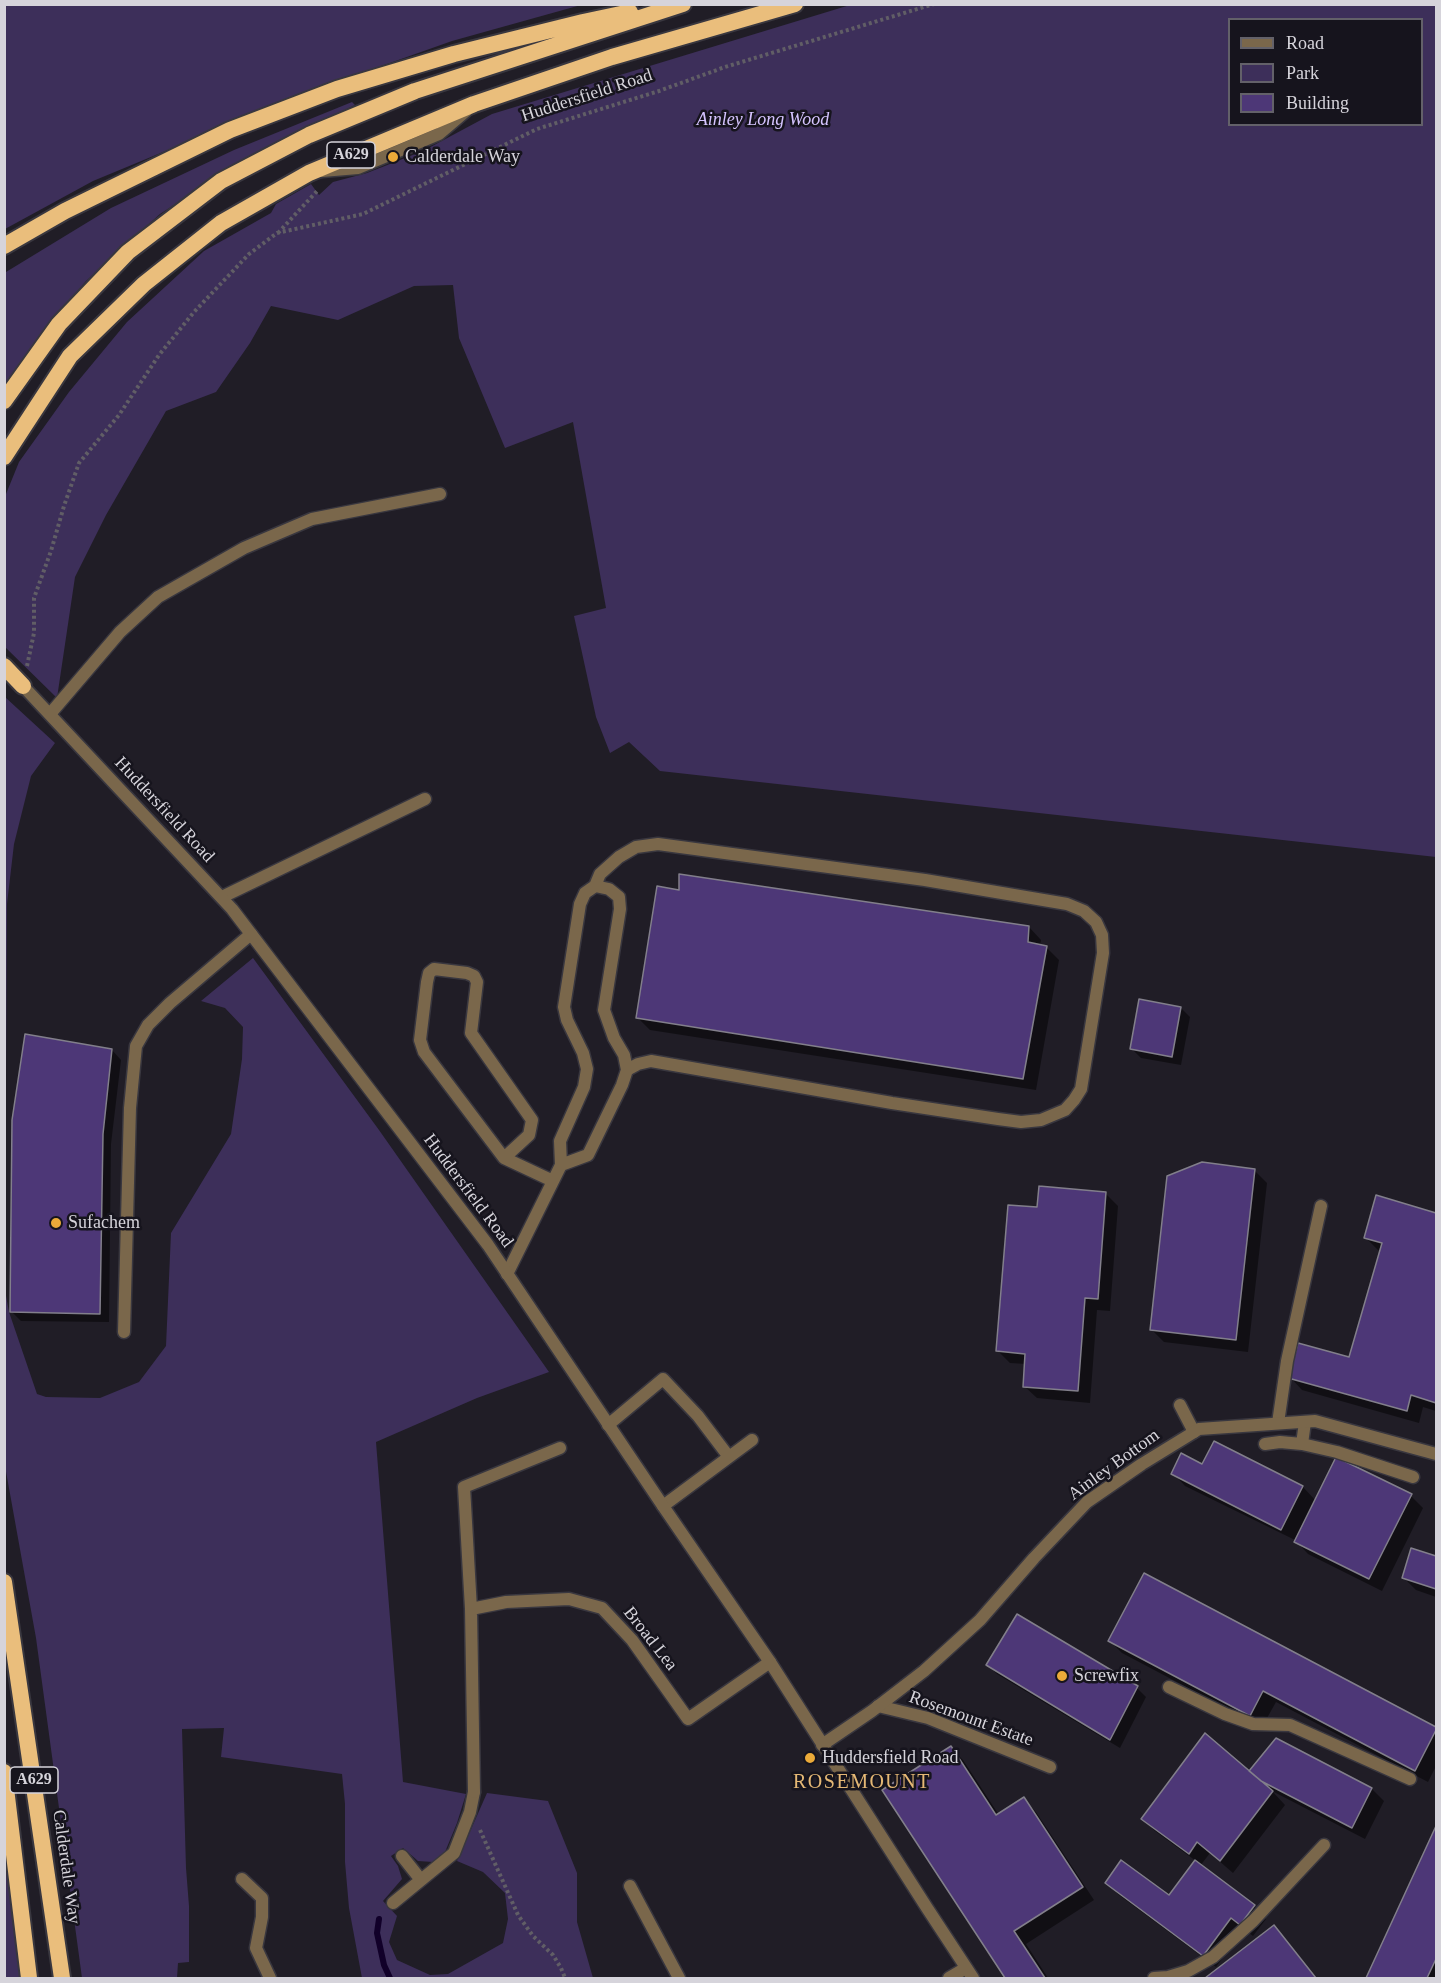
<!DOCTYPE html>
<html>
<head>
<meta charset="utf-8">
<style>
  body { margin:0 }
  #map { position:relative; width:1441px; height:1983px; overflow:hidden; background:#201d26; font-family:Georgia,serif }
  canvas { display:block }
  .frame { position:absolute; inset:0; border:6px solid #d6d4db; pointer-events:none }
  .legend { position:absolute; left:1228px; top:18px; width:195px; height:108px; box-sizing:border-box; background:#16141d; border:2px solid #636169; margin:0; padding:8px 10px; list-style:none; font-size:18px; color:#d6d4db }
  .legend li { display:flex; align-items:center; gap:12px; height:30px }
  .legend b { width:30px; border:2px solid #636169 }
</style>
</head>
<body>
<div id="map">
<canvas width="1441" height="1983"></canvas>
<div class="frame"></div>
<ul class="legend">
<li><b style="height:8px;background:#7a674b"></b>Road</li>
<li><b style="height:16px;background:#3d2f5a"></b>Park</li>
<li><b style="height:16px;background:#4d3777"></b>Building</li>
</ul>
</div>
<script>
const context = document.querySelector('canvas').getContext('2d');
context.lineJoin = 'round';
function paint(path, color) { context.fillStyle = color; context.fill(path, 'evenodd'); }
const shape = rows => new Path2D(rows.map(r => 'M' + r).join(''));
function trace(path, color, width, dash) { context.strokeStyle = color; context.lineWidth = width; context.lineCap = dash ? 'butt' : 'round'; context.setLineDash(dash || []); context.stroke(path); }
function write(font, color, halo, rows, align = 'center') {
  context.font = font + ' Georgia,serif'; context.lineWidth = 5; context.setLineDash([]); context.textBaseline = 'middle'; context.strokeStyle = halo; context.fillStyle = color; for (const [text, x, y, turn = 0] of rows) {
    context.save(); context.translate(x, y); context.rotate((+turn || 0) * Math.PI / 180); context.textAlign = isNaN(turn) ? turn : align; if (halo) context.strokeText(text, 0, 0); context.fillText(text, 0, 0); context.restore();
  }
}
paint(shape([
  [5,5,581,5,452,41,308,92,93,181,5,229],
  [850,5,1436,5,1436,857,660,771,629,742,610,753,596,717,574,616,606,608,573,422,505,448,459,338,453,285,414,286,338,320,271,306,250,343,216,392,166,411,106,515,75,577,57,698,5,647,4,499,19,462,69,392,127,322,204,251,271,213,276,204,311,184,319,195,333,182,367,173,423,151,492,114],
  [1230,20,1422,20,1422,124,1230,124],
  [352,102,355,105,279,142,202,187,160,214,86,281,45,330,5,384,4,273,6,272,111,208,234,150],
  [5,697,55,743,31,776,14,844,7,904,5,1249],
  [253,958,379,1130,549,1372,477,1398,376,1442,403,1782,466,1794,457,1823,445,1852,433,1862,418,1861,403,1848,391,1856,398,1866,402,1879,383,1901,397,1916,389,1942,397,1960,430,1975,448,1974,503,1943,508,1919,505,1893,483,1872,457,1861,487,1793,548,1801,577,1873,577,1922,593,1978,362,1978,349,1908,345,1862,345,1804,342,1774,221,1757,224,1728,182,1729,186,1868,189,1906,189,1962,178,1963,177,1978,82,1978,36,1638,5,1466,4,1285,9,1312,37,1394,46,1397,100,1398,139,1382,166,1346,171,1233,231,1134,242,1059,243,1027,225,1008,201,1001],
  [4,1828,26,1978,5,1978]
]), '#3d2f5a');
paint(shape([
  [680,892,1029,927,1041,940,1040,946,1046,947,1059,960,1036,1090,650,1030,638,1018],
  [1181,1008,1190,1017,1181,1065,1141,1058,1131,1048],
  [112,1050,121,1060,111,1144,109,1322,21,1321,12,1312],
  [1254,1170,1267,1183,1248,1352,1164,1342,1151,1329],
  [1106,1194,1118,1206,1110,1311,1097,1310,1090,1403,1037,1398,1024,1386,1026,1364,1010,1363,998,1351,1038,1209],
  [1377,1197,1436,1214,1436,1411,1423,1407,1419,1423,1302,1390,1290,1377,1350,1359,1381,1251,1378,1250,1365,1237],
  [1215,1443,1303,1487,1316,1501,1411,1496,1423,1508,1382,1591,1308,1554,1295,1540,1185,1486,1173,1473,1203,1466],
  [1412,1550,1436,1557,1436,1597,1416,1590,1404,1578],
  [1145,1575,1436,1728,1436,1766,1428,1782,1276,1702,1262,1727,1122,1653,1110,1641],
  [988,1665,1137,1688,1146,1697,1120,1748,997,1674],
  [1276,1740,1372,1789,1384,1801,1365,1839,1272,1791,1285,1805,1233,1873,1210,1853,1200,1866,1254,1906,1266,1919,1253,1936,1244,1929,1216,1967,1119,1895,1107,1883,1169,1897,1196,1861,1155,1831,1143,1819,1250,1773],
  [951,1748,963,1760,999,1815,1024,1799,1036,1812,1094,1900,1026,1944,1048,1978,1007,1978,884,1791],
  [1436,1829,1436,1978,1367,1978],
  [1274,1927,1286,1939,1317,1978,1207,1978]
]), '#0007');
trace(shape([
  [379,1919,377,1933,384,1965,390,1978]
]), '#110029', 6);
const building = shape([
  [679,874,1029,926,1028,942,1047,946,1023,1079,636,1018,657,886,679,890,679,874],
  [1139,999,1181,1007,1172,1057,1130,1049,1139,999],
  [25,1034,112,1049,103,1134,100,1314,10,1312,12,1120,25,1034],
  [1202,1162,1255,1169,1236,1340,1150,1330,1167,1176,1202,1162],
  [1039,1186,1106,1192,1098,1299,1085,1298,1078,1391,1023,1387,1025,1354,996,1351,1008,1205,1037,1207,1039,1186],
  [1376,1195,1436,1213,1436,1403,1411,1395,1407,1411,1288,1378,1298,1343,1349,1357,1382,1243,1364,1238,1376,1195],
  [1214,1441,1303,1486,1281,1530,1171,1474,1181,1453,1202,1464,1214,1441],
  [1336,1457,1412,1494,1369,1579,1294,1542,1336,1457],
  [1411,1548,1436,1556,1436,1589,1402,1578,1411,1548],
  [1144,1573,1436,1727,1436,1730,1415,1771,1263,1691,1250,1716,1108,1641,1144,1573],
  [1017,1614,1138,1686,1110,1740,986,1665,1017,1614],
  [1205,1733,1273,1791,1220,1861,1197,1842,1189,1854,1141,1819,1205,1733],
  [1276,1738,1372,1788,1352,1828,1261,1781,1249,1771,1276,1738],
  [951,1746,996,1815,1024,1797,1083,1887,1014,1931,1045,1978,1005,1978,882,1790,951,1746],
  [1436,1826,1436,1959,1427,1978,1366,1978,1436,1826],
  [1121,1860,1169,1895,1195,1860,1255,1905,1240,1925,1231,1918,1203,1956,1105,1883,1121,1860],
  [1274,1925,1316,1978,1205,1978,1274,1925]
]);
paint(building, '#4d3777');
trace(building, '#827f8b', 1.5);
const service = shape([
  [322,171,358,168,439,134,466,111],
  [50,714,120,632,158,597,244,548,312,519,440,494],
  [595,886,600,874,619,857,636,847,658,844,925,880,1067,904,1084,911,1096,922,1102,935,1103,953,1081,1089,1074,1100,1065,1110,1041,1120,1021,1122,998,1119,892,1103,651,1061,638,1064,627,1070],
  [222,897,425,799],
  [504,1158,529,1135,532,1120,471,1033,477,982,474,976,467,973,434,969,429,973,427,982,420,1040,424,1052,504,1158,553,1181],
  [507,1274,561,1165,560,1141,584,1087,587,1069,583,1053,567,1020,564,1007,580,904,585,893,595,886,609,889,619,897,620,909,604,1010,614,1038,624,1055,627,1070,622,1085,588,1155,561,1165],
  [124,1332,130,1108,136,1046,148,1025,170,1003,251,934],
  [1180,1405,1194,1432],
  [1278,1423,1287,1361,1321,1206],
  [608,1425,663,1379,698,1416,729,1457,663,1506],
  [1265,1444,1280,1442,1302,1444,1337,1452,1413,1477],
  [1302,1444,1305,1422],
  [729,1457,752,1440],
  [1169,1687,1225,1714,1253,1724,1290,1725,1410,1779],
  [878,1706,928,1718,1050,1767],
  [402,1856,421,1880],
  [393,1903,454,1853,470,1812,474,1792],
  [1154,1978,1168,1977,1188,1971,1213,1957,1253,1921,1324,1845]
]);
const minor = shape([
  [471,1609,464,1487,560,1448],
  [822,1745,872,1711,924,1671,980,1620,1034,1558,1087,1502,1142,1464,1199,1429,1315,1421,1436,1454],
  [474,1792,471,1609,506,1602,569,1599,602,1608,632,1640,688,1719,770,1662],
  [242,1879,262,1898,262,1917,256,1948,270,1978],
  [630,1886,679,1978],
  [949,1978,966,1968]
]);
const tertiary = shape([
  [23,686,232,909,488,1245,663,1506,770,1662,927,1908,973,1978]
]);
const trunk = shape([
  [4,246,65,211,230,130,337,89,454,54,583,22,630,12],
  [4,401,59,324,128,252,221,181,309,135,415,91,683,4],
  [4,457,70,356,144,284,221,223,309,173,474,104,612,57,795,4],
  [4,666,23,686],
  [4,1582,62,1978],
  [4,1772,29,1978]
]);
trace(service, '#39373f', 15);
trace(minor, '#39373f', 15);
trace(tertiary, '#39373f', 15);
trace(trunk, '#39373f', 20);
trace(shape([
  [278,233,318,190],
  [27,666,34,633,34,598,51,551,64,506,79,463,119,415,159,355,194,312,249,254,277,233,363,214,537,129,659,91,725,67,934,4],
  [480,1830,518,1915,533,1936,553,1955,561,1968,565,1978]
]), '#615e66', 4, [3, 3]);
trace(service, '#7a674b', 12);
trace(minor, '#7a674b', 12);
trace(tertiary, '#7a674b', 12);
trace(trunk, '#eabe7c', 16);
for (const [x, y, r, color] of [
  [393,157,6,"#ebaa39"],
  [56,1223,6,"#ebaa39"],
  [1062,1676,6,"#ebaa39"],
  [810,1758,6,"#ebaa39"]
]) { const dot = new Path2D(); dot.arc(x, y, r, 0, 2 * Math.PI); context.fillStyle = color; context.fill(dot); trace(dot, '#16141d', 2); }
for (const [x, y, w] of [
  [351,155,48],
  [34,1780,48]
]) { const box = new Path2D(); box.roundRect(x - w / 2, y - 13, w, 26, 4.5); context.fillStyle = '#16141d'; context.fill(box); trace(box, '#d6d4db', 1.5); }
write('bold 16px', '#d6d4db', null, [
  ["A629",351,155],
  ["A629",34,1780]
]);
write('18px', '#d6d4db', '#16141d', [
  ["Huddersfield Road",587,96,-18],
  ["Huddersfield Road",164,810,47],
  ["Huddersfield Road",468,1191,53],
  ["Ainley Bottom",1114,1465,-36],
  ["Broad Lea",650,1639,52],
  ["Rosemount Estate",971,1719,20],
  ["Calderdale Way",66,1867,82]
]);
write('italic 18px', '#d5c4ff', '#16141d', [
  ["Ainley Long Wood",763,120]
]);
write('18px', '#d6d4db', '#16141d', [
  ["Calderdale Way",405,157],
  ["Sufachem",68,1223],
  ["Screwfix",1074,1676],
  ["Huddersfield Road",822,1758]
], 'left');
context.letterSpacing = '1.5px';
write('20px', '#e5b875', '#16141d', [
  ["ROSEMOUNT",862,1783]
]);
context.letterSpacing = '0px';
</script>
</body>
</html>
